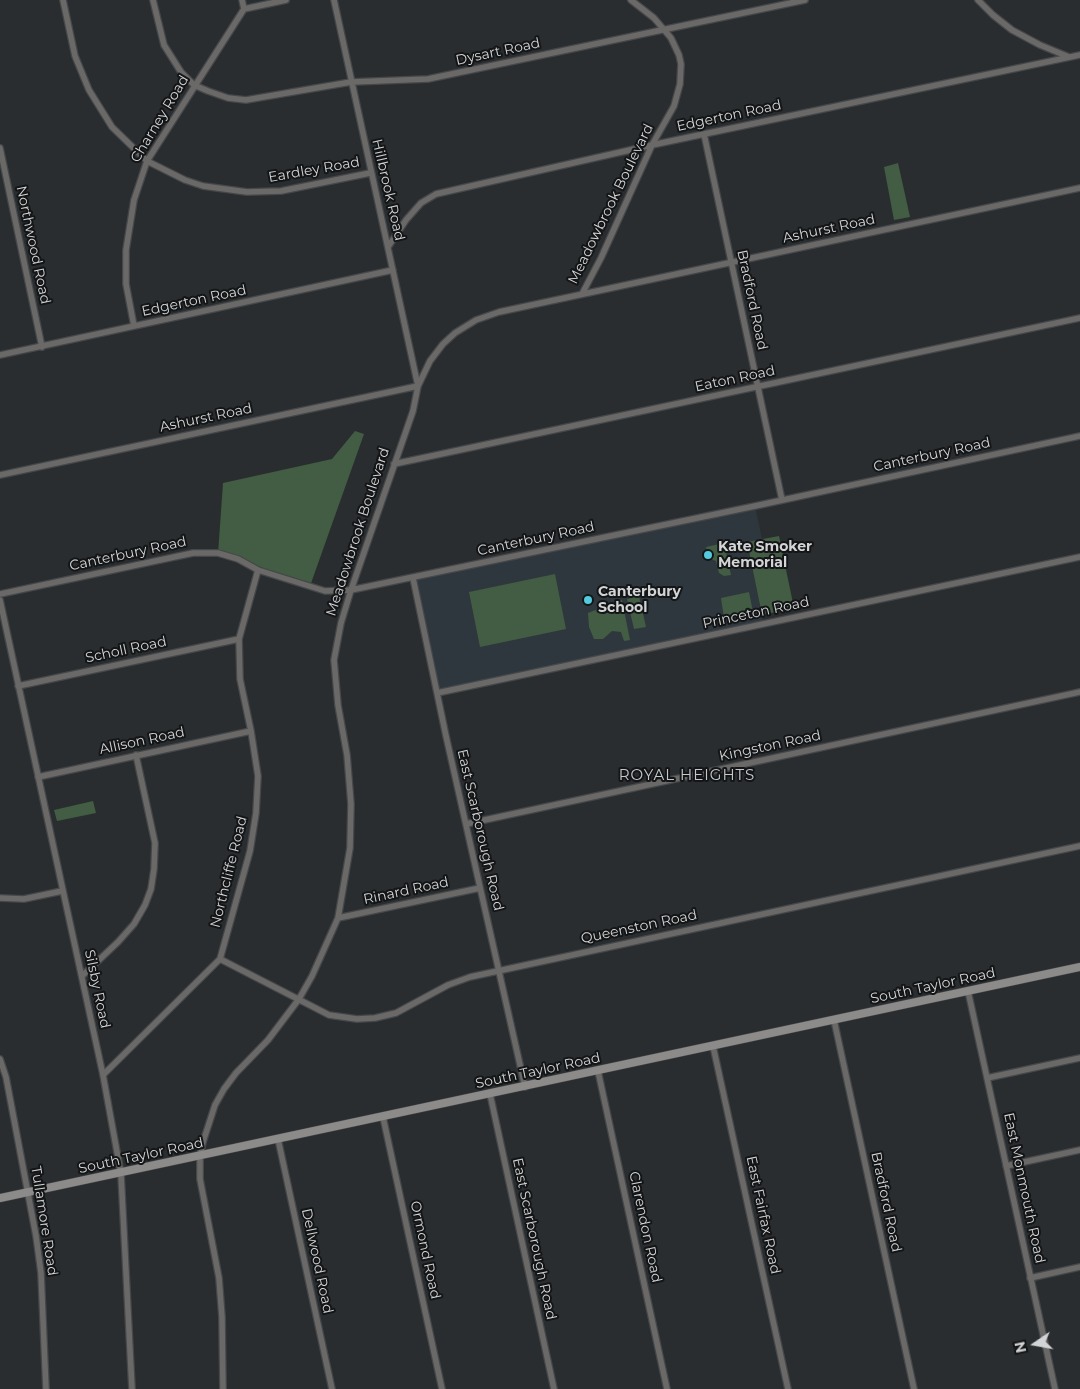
<!DOCTYPE html>
<html>
<head>
<meta charset="utf-8">
<style>
  body { margin:0 }
  #map { position:relative; width:1080px; height:1389px; overflow:hidden; background:#2a2d2f; font-family:Montserrat,sans-serif }
  canvas { display:block }
  .north { position:absolute; left:1010px; top:1319px; width:50px; height:50px; -webkit-text-stroke:4px #131516; paint-order:stroke; rotate:258deg; font-size:14px; font-weight:700; line-height:20px; text-align:center; color:#d2d4d6 }
  .north::after { content:''; display:block; margin:auto; width:18px; height:22px; background:#d2d4d6; clip-path:polygon(50% 0,100% 100%,50% 72%,0 100%) }
</style>
</head>
<body>
<div id="map">
<canvas width="1080" height="1389"></canvas>
<div class="north">N</div>
</div>
<script>
const context = document.querySelector('canvas').getContext('2d');
context.lineJoin = 'round';
function paint(path, color) { context.fillStyle = color; context.fill(path, 'evenodd'); }
const shape = rows => new Path2D(rows.map(r => 'M' + r).join(''));
function trace(path, color, width, dash) { context.strokeStyle = color; context.lineWidth = width; context.lineCap = dash ? 'butt' : 'round'; context.setLineDash(dash || []); context.stroke(path); }
function write(font, color, halo, rows, align = 'center') {
  context.font = font + ' Montserrat,sans-serif'; context.lineWidth = 4; context.setLineDash([]); context.textBaseline = 'middle'; context.strokeStyle = halo; context.fillStyle = color; for (const [text, x, y, turn = 0] of rows) {
    context.save(); context.translate(x, y); context.rotate((+turn || 0) * Math.PI / 180); context.textAlign = isNaN(turn) ? turn : align; if (halo) context.strokeText(text, 0, 0); context.fillText(text, 0, 0); context.restore();
  }
}
paint(shape([
  [755,506,762,539,747,543,764,625,437,693,413,578]
]), '#2f373e');
paint(shape([
  [898,163,910,217,894,220,884,167],
  [355,431,364,434,310,586,218,554,223,483,332,459],
  [779,536,794,608,762,615,747,542],
  [724,543,731,575,724,576,719,573,716,561,709,558,706,547],
  [555,574,566,629,480,647,469,592],
  [749,592,753,612,724,618,721,598],
  [639,596,646,627,634,629,627,599],
  [622,600,630,640,624,641,621,632,612,631,603,639,594,639,589,627,588,613,598,609,607,613,617,607,616,601],
  [93,801,96,813,57,821,54,810]
]), '#425d43');
const street = shape([
  [63,0,75,56,89,90,112,127,147,161,185,180,203,186,247,192,281,191,370,173],
  [153,0,164,45,181,72,194,85,208,91,228,98,246,100,351,82,428,79,805,0],
  [242,0,244,9],
  [334,0,418,386],
  [978,0,993,15,1012,30,1040,45,1069,57],
  [704,134,782,500],
  [0,148,42,347],
  [388,247,406,220,421,203,436,194,652,145,1080,55],
  [582,294,601,258,652,145,674,106,680,84,681,64,679,55,671,38,654,18,631,0],
  [134,326,126,284,126,250,134,200,147,161,244,9,286,0],
  [0,355,393,270],
  [394,464,1080,318],
  [0,475,418,386],
  [413,578,446,736,525,1087],
  [0,594,193,553,218,553,238,559,258,570,325,591,351,590,755,506,1080,436],
  [0,600,103,1075,121,1174,132,1389],
  [18,686,239,639],
  [437,693,1080,557],
  [38,777,251,731],
  [466,824,1080,692],
  [0,898,24,899,62,891],
  [338,918,480,888],
  [220,959,329,1015,357,1019,375,1018,396,1013,448,985,470,977,1080,846],
  [82,976,118,942,134,924,145,905,151,889,154,869,155,843,136,755],
  [968,991,1055,1389],
  [834,1020,914,1389],
  [713,1046,788,1389],
  [0,1059,6,1077,36,1236,41,1273,46,1389],
  [598,1071,667,1389],
  [103,1075,220,959,250,851,256,813,258,776,251,731,240,679,239,639,258,570],
  [987,1078,1080,1058],
  [490,1094,554,1389],
  [383,1117,442,1389],
  [278,1139,332,1389],
  [1006,1166,1080,1150],
  [1030,1278,1080,1267],
  [223,1389,222,1317,219,1278,200,1179,200,1156,203,1142,215,1105,224,1089,236,1073,268,1040,299,999,312,976,338,918,350,848,351,804,347,755,338,705,334,660,341,623,351,590,413,411,418,386,430,361,443,344,455,333,476,320,499,312,1080,188]
]);
const secondary = shape([
  [0,1198,1080,967]
]);
trace(street, '#45484a', 8);
trace(secondary, '#45484a', 9);
trace(street, '#6a6967', 5.5);
trace(secondary, '#8d8b89', 8);
for (const [x, y, r, color] of [
  [708,555,5,"#54cade"],
  [588,600,5,"#54cade"]
]) { const dot = new Path2D(); dot.arc(x, y, r, 0, 2 * Math.PI); context.fillStyle = color; context.fill(dot); trace(dot, '#131516', 2); }
write('14px', '#d2d4d6', '#131516', [
  ["Dysart Road",498,52,-12],
  ["Edgerton Road",729,116,-12],
  ["Charney Road",160,119,-59],
  ["Eardley Road",314,170,-10],
  ["Hillbrook Road",388,190,77],
  ["Meadowbrook Boulevard",611,204,-64],
  ["Ashurst Road",829,229,-12],
  ["Northwood Road",33,245,78],
  ["Bradford Road",752,300,78],
  ["Edgerton Road",194,301,-12],
  ["Eaton Road",735,379,-12],
  ["Ashurst Road",206,418,-12],
  ["Canterbury Road",932,455,-12],
  ["Meadowbrook Boulevard",358,532,-72],
  ["Canterbury Road",536,539,-12],
  ["Canterbury Road",128,554,-12],
  ["Princeton Road",756,613,-12],
  ["Scholl Road",126,650,-12],
  ["Allison Road",142,741,-12],
  ["Kingston Road",770,746,-12],
  ["East Scarborough Road",480,830,77],
  ["Northcliffe Road",229,872,-76],
  ["Rinard Road",406,891,-12],
  ["Queenston Road",639,927,-12],
  ["South Taylor Road",933,986,-12],
  ["Silsby Road",97,989,78],
  ["South Taylor Road",538,1071,-12],
  ["South Taylor Road",141,1156,-12],
  ["East Monmouth Road",1024,1188,78],
  ["Bradford Road",886,1202,78],
  ["East Fairfax Road",763,1215,78],
  ["Tullamore Road",44,1221,81],
  ["Clarendon Road",645,1227,78],
  ["East Scarborough Road",534,1239,78],
  ["Ormond Road",425,1250,78],
  ["Dellwood Road",317,1261,78]
]);
write('bold 14px', '#d2d4d6', '#131516', [
  ["Kate Smoker",718,547],
  ["Memorial",718,563],
  ["Canterbury",598,592],
  ["School",598,608]
], 'left');
context.letterSpacing = '1px';
write('15px', '#c5c9cc', '#131516', [
  ["ROYAL HEIGHTS",687,776]
]);
context.letterSpacing = '0px';
</script>
</body>
</html>
